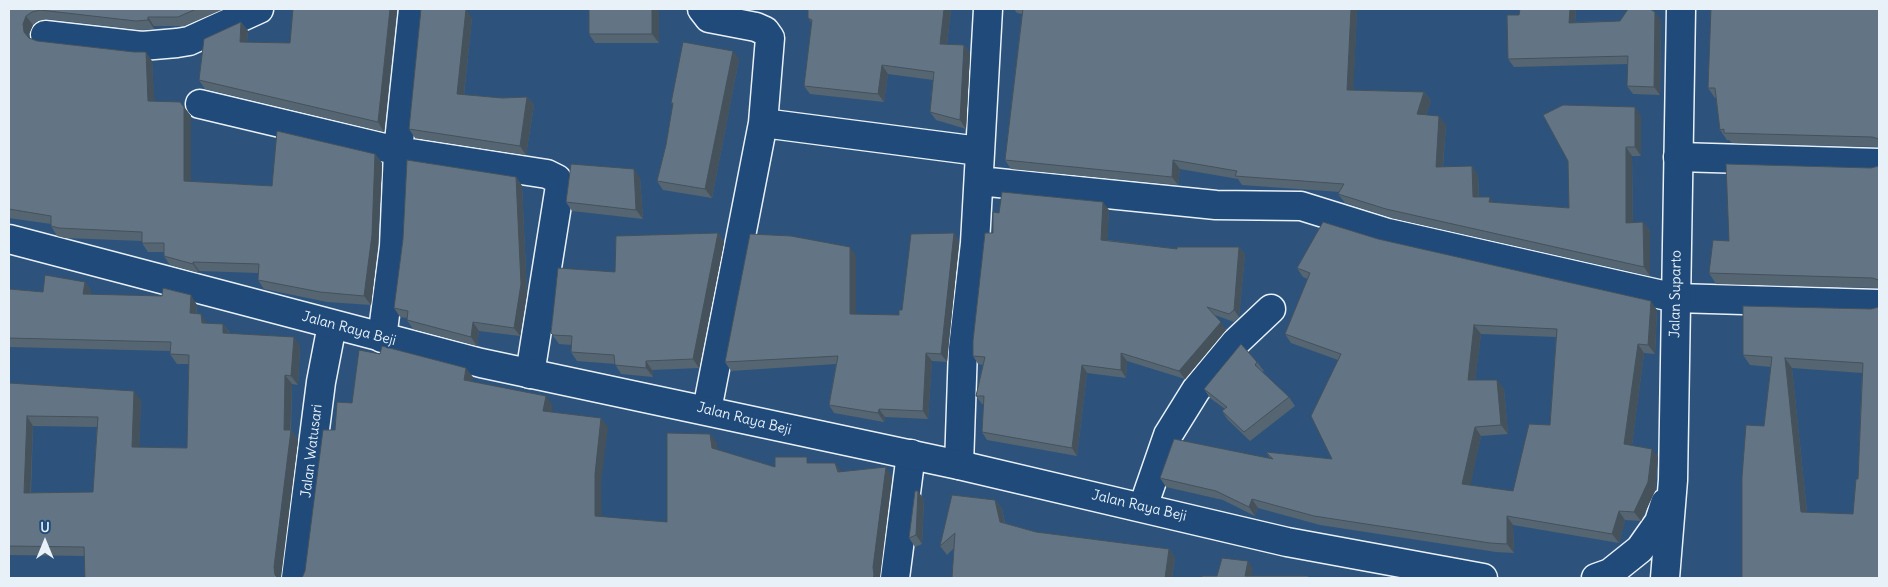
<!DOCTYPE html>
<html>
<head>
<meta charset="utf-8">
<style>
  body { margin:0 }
  #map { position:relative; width:1888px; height:587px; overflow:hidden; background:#2d537c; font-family:Delius,sans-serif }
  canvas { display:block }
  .frame { position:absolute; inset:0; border:10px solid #e8f1f8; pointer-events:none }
  .north { position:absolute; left:20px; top:517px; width:50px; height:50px; -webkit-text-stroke:4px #1f4a7a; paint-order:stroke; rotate:0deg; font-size:14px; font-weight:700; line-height:20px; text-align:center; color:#e8f1f8 }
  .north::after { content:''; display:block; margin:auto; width:18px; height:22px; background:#e8f1f8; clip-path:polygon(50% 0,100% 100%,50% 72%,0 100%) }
</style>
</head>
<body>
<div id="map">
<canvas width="1888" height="587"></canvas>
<div class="frame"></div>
<div class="north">U</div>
</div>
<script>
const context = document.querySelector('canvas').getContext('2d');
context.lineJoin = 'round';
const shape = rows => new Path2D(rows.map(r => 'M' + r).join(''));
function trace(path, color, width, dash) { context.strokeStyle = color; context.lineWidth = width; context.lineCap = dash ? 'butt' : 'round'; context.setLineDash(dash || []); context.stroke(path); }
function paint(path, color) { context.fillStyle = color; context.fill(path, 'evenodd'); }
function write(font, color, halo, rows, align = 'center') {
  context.font = font + ' Delius,sans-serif'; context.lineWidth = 4; context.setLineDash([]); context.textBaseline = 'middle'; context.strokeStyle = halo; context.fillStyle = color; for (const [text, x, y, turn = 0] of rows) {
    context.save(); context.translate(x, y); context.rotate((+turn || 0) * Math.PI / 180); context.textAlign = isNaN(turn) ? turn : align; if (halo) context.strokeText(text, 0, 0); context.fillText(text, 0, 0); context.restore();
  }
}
const street = shape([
  [702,9,709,18,756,27,765,31,770,38,763,123,707,410],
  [45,35,142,46,177,43,189,41,259,9],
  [200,104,398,151,547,174,557,179,560,186,530,374],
  [763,123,979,151],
  [1678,157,1879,163],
  [979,181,1216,205,1301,206,1388,233,1676,298,1879,304],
  [382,338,394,246,398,151,413,9],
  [959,465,963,348,975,243,988,9],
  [1143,507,1168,435,1196,390,1235,343,1271,309],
  [296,578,321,382,332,325],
  [895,578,911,454]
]);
const secondary = shape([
  [9,239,481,363,959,465,1287,542,1483,578],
  [1596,578,1610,573,1640,549,1659,522,1665,503],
  [1665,578,1673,480,1681,9]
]);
trace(street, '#e8f1f8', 31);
trace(secondary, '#e8f1f8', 31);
trace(street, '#1f4a7a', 28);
trace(secondary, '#1f4a7a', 28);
paint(shape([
  [9,9,224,9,184,26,154,26,154,29,142,30,46,19,38,21,33,25,29,34,30,39,37,41,152,61,154,101,184,107,191,116,191,182,272,186,375,154,382,163,378,245,371,305,327,302,264,289,258,280,258,273,199,271,199,273,170,265,164,256,164,252,148,252,142,243,142,241,65,238,57,236,51,226,51,224,9,218],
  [397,9,384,132,205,89,199,80,241,22,248,31,247,42,290,43],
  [589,9,658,9,659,10,659,43,595,43,589,34],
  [808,9,951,9,947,44,964,45,970,53,966,129,936,120,930,112,933,80,888,74,884,102,810,94,804,86,812,23,808,18],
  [1014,9,1357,9,1353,90,1424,92,1431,101,1426,115,1446,125,1443,167,1478,175,1479,197,1494,203,1569,208,1641,116,1641,156,1632,156,1633,223,1643,222,1650,231,1650,276,1392,218,1345,203,1338,194,1340,192,1242,185,1238,179,1180,169,1178,185,1011,169,1005,160,1022,14,1017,13],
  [1576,9,1575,22,1661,20,1660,95,1633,94,1627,86,1628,64,1514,67,1508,59,1519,15],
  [1879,9,1879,147,1732,143,1729,140,1727,140,1720,130,1716,98,1715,98,1708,88],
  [472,18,464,95,502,98,527,97,534,105,526,155,415,138,409,129],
  [739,59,712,198,663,190,657,181,666,145,673,105,671,103],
  [1879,166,1879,288,1716,284,1709,273,1729,241,1871,168],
  [516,177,522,186,527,293,520,336,479,331,477,346,413,329,407,320,407,318,400,317,394,308],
  [640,178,643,219,572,211,566,202],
  [1109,210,1107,240,1177,249,1239,247,1245,254,1239,317,1234,322,1215,315,1226,330,1185,379,1127,361,1126,378,1087,373,1077,456,987,440,982,432,984,404,982,404,976,396,983,365,978,364,973,356,999,213],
  [718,233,724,242,699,368,652,370,653,377,621,374,615,364,577,361,571,352,572,345,559,344,551,333,615,272],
  [954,233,959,242,947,362,932,361,928,419,885,417,884,422,834,413,829,405,836,364,731,371,725,362,856,256,856,314,899,315],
  [1378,239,1657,310,1655,354,1644,353,1632,445,1658,457,1655,491,1641,521,1625,520,1619,543,1513,525,1514,553,1496,552,1320,525,1258,508,1255,516,1223,500,1166,487,1160,478,1270,458,1266,452,1332,459,1338,360,1291,343,1285,334,1308,279,1303,277,1297,268],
  [1481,334,1556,337,1550,425,1513,491,1470,485,1481,436,1508,434,1504,389,1475,380],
  [85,282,91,291,91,294,197,305,197,314,207,324,223,324,230,333,300,346,298,385,292,384,291,430,298,440,280,576,84,556,9,555,9,570,9,383,141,400,139,447,187,448,189,364,177,364,170,354,170,351,9,347,9,289,43,292],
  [33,426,97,427,93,492,31,493],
  [1871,309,1879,578,1742,578,1764,426,1771,367,1750,365,1743,355],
  [1792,368,1862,373,1858,479,1853,514,1807,512],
  [1257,362,1264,371,1262,372,1289,397,1295,406,1250,441,1228,420,1222,411,1225,409,1210,398,1204,389],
  [918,491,924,500,922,544,915,547,909,538],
  [952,495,995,500,1002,509,1005,523,1036,532,1169,549,1175,558,1172,578,952,578,954,548,947,555,940,546]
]), '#556572');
paint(shape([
  [390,9,397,9,384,132,378,122],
  [466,9,472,18,463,103,457,94],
  [652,9,658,9,659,10,659,43,652,34],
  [944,9,951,9,946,52,940,44],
  [1351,9,1357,9,1353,99,1347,90],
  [1570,9,1576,9,1574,31,1569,23],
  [1655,12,1661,20,1660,95,1654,87],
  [26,16,33,25,29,34,31,42,24,32,23,24],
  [148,17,154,26,154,29,148,20],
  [241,22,248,31,246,52,240,42],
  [964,45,970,53,966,129,960,120],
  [733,51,739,59,712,198,705,189],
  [146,52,152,61,155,110,148,101],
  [882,65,888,74,884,102,878,94],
  [1424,92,1431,101,1423,123,1417,114],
  [527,97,534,105,526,155,520,146],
  [184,107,191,116,191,191,184,181],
  [1635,107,1641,116,1641,156,1635,147],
  [1439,116,1446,125,1442,176,1436,167],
  [1626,147,1632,156,1633,232,1626,223],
  [375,154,382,163,378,245,371,305,364,296],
  [1173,160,1180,169,1178,185,1172,177],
  [1472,166,1478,175,1479,206,1473,197],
  [634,169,640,178,643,219,636,210],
  [516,177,522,186,527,293,520,336,514,328],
  [1490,197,1496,206,1489,202],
  [1103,202,1109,210,1107,247,1101,240],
  [1643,222,1650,231,1650,276,1644,267],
  [718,233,724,242,699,368,693,359],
  [954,233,959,242,947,362,941,354],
  [850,247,856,256,856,323,850,314],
  [1239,247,1245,254,1239,317,1234,310],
  [193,262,199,271,199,273,193,264],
  [85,282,91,291,90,303,83,294],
  [191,295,197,305,196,323,190,313],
  [1651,301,1657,310,1655,354,1648,345],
  [201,314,207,323,202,323],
  [473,322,479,331,477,346,471,337],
  [1221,322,1226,330,1185,379,1179,371],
  [223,324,230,334,223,333],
  [1474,325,1481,334,1474,389,1468,380],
  [294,337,300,346,298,385,291,376],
  [1638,344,1644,353,1631,453,1624,444],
  [926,353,932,361,928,419,923,411],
  [1121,353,1127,361,1126,378,1121,370],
  [1785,358,1792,368,1808,522,1801,512],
  [646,361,652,370,653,377,646,368],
  [1082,365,1087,373,1077,456,1072,448],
  [466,368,473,377,471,389,464,380],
  [285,375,292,384,290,439,291,430,298,440,281,578,277,578,275,575,274,567,284,430],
  [1497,380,1504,389,1508,434,1501,425],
  [134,391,141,400,139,456,132,447],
  [546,396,553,406,550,421,543,411],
  [879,409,885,417,884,422,878,413],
  [27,416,33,426,30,502,24,493],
  [601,418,608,427,601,484,602,525,595,516,595,474],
  [1475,427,1481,436,1469,493,1462,484],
  [710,434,717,443,718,457,712,448],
  [1652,449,1658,457,1655,491,1641,521,1634,512],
  [835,463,842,472,838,472],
  [886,467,892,477,880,578,873,578,873,567],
  [918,491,924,500,922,544,916,535],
  [1252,499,1258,508,1255,516,1249,507],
  [995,500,1002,509,1006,531,1000,522],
  [1619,511,1625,520,1619,543,1612,534],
  [1507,516,1513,525,1514,553,1507,544],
  [1169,549,1175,558,1172,578,1165,578],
  [1248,561,1253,569,1251,578,1245,576]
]), '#45525c');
const building = shape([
  [9,9,196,9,178,17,148,17,148,20,136,21,40,10,32,12,26,16,23,24,24,32,29,38,37,41,134,52,146,52,148,101,180,102,184,107,184,181,272,186,277,131,375,154,372,235,364,296,320,292,258,280,259,264,193,262,193,264,164,256,164,243,142,243,142,232,59,228,51,226,51,216,9,209,9,9],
  [293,9,390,9,378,122,199,80,204,39,241,22,240,42,290,43,293,9],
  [421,9,466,9,457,94,502,98,527,97,520,146,409,129,421,9],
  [589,9,652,9,652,34,589,34,589,9],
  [808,9,944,9,940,44,964,45,960,120,930,112,934,72,882,65,878,94,804,86,812,20,808,18,808,9],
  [1023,9,1351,9,1347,90,1424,92,1417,114,1439,116,1436,167,1472,166,1473,197,1490,197,1489,202,1569,208,1568,161,1543,115,1563,105,1635,107,1635,147,1626,147,1626,223,1643,222,1644,267,1386,209,1338,194,1344,184,1235,176,1237,171,1173,160,1172,177,1005,160,1023,9],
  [1520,9,1570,9,1569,23,1620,21,1628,9,1650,9,1655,12,1654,87,1627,86,1628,56,1508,59,1507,15,1519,15,1520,9],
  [1711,9,1879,9,1879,139,1872,137,1724,133,1724,129,1720,130,1715,88,1708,88,1711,9],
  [683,42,733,51,705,189,657,181,666,145,673,103,671,103,683,42],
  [407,160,516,177,521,284,514,328,473,322,471,337,407,320,408,311,394,308,403,239,407,160],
  [571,164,634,169,636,210,566,202,571,164],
  [1726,164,1871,168,1879,166,1879,280,1872,278,1709,273,1713,240,1729,241,1726,164],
  [1002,192,1103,202,1101,240,1177,249,1177,247,1239,247,1234,310,1229,314,1207,307,1221,322,1179,371,1121,353,1121,370,1082,365,1072,448,982,432,984,396,976,396,985,357,973,356,973,341,985,233,993,233,993,212,999,213,1002,192],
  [1323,222,1378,239,1651,301,1648,345,1638,344,1624,444,1652,449,1648,482,1634,512,1619,511,1612,534,1507,516,1507,544,1490,543,1314,516,1252,499,1249,507,1216,491,1160,478,1174,439,1273,459,1266,452,1332,459,1311,416,1341,354,1285,334,1310,273,1297,268,1323,222],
  [1474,325,1557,329,1550,425,1529,424,1513,491,1462,484,1475,427,1501,425,1497,380,1468,380,1474,325],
  [718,233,693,359,646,361,646,368,615,365,614,355,571,352,572,336,553,335,551,333,558,268,615,272,616,236,718,233],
  [954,233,941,354,926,353,923,411,879,409,878,413,829,405,838,356,725,362,750,234,791,236,850,247,850,314,899,315,899,310,902,310,911,234,954,233],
  [45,275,85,282,83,294,162,296,163,288,191,295,190,313,201,314,202,323,223,324,223,333,294,337,291,376,285,375,284,430,291,430,274,567,275,575,278,578,85,578,84,547,9,546,9,383,134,391,132,447,187,448,189,355,170,354,171,342,9,338,9,289,43,292,45,275],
  [27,416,98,417,93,492,24,493,27,416],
  [1743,306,1871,309,1879,307,1879,578,1742,578,1742,477,1746,425,1764,426,1772,357,1743,355,1743,306],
  [1785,358,1863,363,1858,479,1856,479,1853,514,1801,512,1785,358],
  [1241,344,1257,362,1255,365,1289,397,1244,432,1222,411,1227,407,1204,389,1241,344],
  [382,346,466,368,464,380,546,396,543,411,601,418,595,474,595,516,667,522,667,433,710,434,712,448,775,467,775,457,807,457,807,463,835,463,838,472,886,467,873,567,874,575,873,578,302,578,305,571,323,430,335,430,337,402,352,403,359,350,380,354,382,346],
  [915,491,918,491,916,535,909,538,915,491],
  [952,495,995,500,1000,522,1036,532,1169,549,1165,578,952,578,955,533,940,546,952,495],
  [1222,558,1248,561,1245,576,1308,576,1309,578,1202,578,1202,576,1217,576,1222,558]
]);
paint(building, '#637584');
trace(building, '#45525c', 1);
write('14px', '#e8f1f8', '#1f4a7a', [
  ["Jalan Suparto",1676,294,-89],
  ["Jalan Raya Beji",349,329,15],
  ["Jalan Raya Beji",744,419,14],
  ["Jalan Watusari",312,451,-83],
  ["Jalan Raya Beji",1139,506,13]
]);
</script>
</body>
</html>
